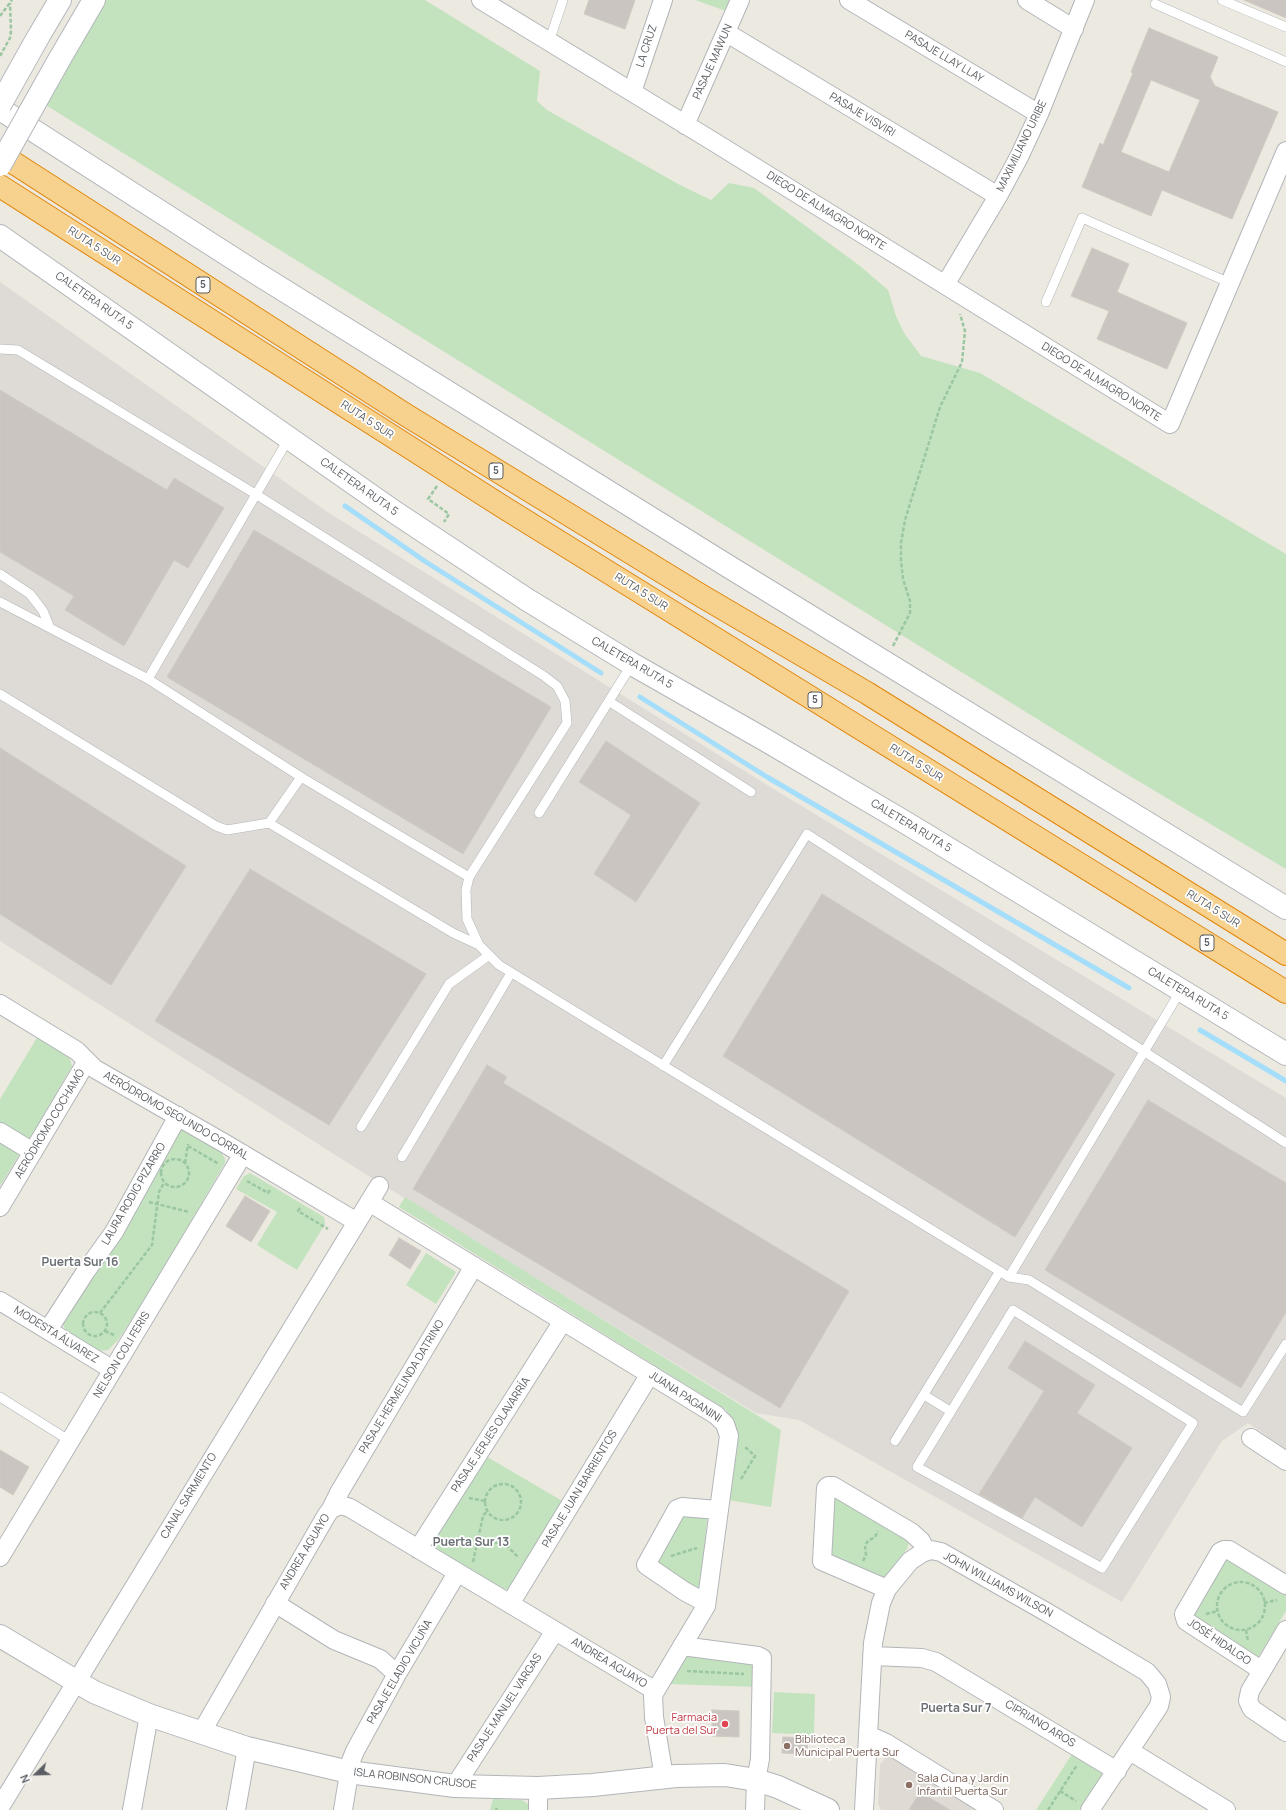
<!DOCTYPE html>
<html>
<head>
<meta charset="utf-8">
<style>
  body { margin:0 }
  #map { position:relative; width:1286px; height:1810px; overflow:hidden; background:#ece9e1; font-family:Manrope,sans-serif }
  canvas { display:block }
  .north { position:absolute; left:16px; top:1754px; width:40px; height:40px; -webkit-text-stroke:3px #fff; paint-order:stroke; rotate:247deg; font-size:11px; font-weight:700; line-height:16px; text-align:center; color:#5a5e62 }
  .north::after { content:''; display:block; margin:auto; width:14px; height:18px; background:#5a5e62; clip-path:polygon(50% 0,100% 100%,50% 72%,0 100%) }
</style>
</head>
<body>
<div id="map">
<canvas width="1286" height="1810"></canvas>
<div class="north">N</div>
</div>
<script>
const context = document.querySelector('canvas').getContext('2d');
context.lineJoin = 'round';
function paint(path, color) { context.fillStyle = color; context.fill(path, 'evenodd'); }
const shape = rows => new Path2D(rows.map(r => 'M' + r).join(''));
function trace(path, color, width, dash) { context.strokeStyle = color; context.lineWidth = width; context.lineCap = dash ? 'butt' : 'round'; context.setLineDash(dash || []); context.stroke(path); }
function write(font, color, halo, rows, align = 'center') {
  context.font = font + ' Manrope,sans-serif'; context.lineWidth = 3.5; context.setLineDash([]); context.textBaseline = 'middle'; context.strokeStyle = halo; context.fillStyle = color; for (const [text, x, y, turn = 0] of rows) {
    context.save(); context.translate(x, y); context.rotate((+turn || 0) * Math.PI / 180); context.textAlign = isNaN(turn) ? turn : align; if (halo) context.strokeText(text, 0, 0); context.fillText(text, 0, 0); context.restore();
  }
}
paint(shape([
  [0,282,329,513,780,793,1286,1098,1286,1449,1248,1423,1222,1441,1122,1602,799,1420,756,1413,362,1172,0,941]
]), '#dedbd6');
paint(shape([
  [888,1754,980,1810,881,1810,878,1804,880,1765]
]), '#dfdad3');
paint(shape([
  [104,0,425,0,540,71,537,101,547,110,680,185,711,200,729,183,754,188,860,266,888,290,896,316,904,333,921,356,980,373,1286,554,1286,869,1118,769,44,104],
  [695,0,730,0,726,11],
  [38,1036,69,1056,72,1066,32,1135,29,1138,25,1138,0,1123,0,1099],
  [178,1128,221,1152,225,1159,225,1163,146,1298,118,1340,108,1350,98,1351,65,1329,61,1322],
  [0,1136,18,1151,19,1155,0,1186],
  [250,1173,324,1217,325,1224,297,1270,257,1245,277,1212,236,1189,244,1176],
  [405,1197,781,1430,771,1507,728,1500,737,1434,732,1417,725,1409,399,1207],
  [426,1253,456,1272,436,1304,406,1285],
  [484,1455,564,1502,509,1590,499,1587,431,1547,430,1544],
  [835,1495,910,1539,907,1549,883,1580,829,1560,825,1543],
  [678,1515,705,1516,707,1520,701,1587,698,1589,694,1589,653,1560],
  [1224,1557,1286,1589,1286,1611,1257,1659,1192,1619,1193,1606],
  [687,1655,754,1661,758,1687,669,1684],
  [774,1692,815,1694,814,1735,772,1733],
  [1074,1751,1102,1771,1101,1777,1079,1810,1036,1810],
  [493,1799,522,1800,528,1804,530,1810,490,1810]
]), '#c3e3bf');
trace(shape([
  [345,506,426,562,601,673],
  [640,697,767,777,1129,988],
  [1200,1030,1286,1081]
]), '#a4defa', 5);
const building = shape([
  [589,0,635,0,625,29,584,14,589,0],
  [1244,0,1286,0,1286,18,1244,0],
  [1149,28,1218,57,1210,77,1215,86,1278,112,1232,219,1162,190,1151,216,1082,187,1100,143,1103,145,1133,73,1131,72,1149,28],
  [1151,80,1200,100,1169,172,1121,152,1151,80],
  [1092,248,1129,264,1117,292,1187,323,1167,369,1097,339,1109,311,1071,296,1092,248],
  [0,390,167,490,174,478,224,508,188,568,174,560,124,646,65,610,74,596,0,552,0,390],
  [254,530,551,707,463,854,167,677,254,530],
  [606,741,700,803,636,902,594,874,631,815,579,782,606,741],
  [0,748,186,866,111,985,0,914,0,748],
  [250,869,426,974,329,1125,155,1021,250,869],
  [822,894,1115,1074,1015,1237,723,1056,822,894],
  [487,1065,507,1077,503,1083,849,1291,780,1408,413,1189,487,1065],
  [1148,1100,1286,1183,1286,1312,1241,1388,1045,1270,1148,1100],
  [245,1196,270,1211,251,1242,226,1226,245,1196],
  [399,1238,421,1251,410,1269,389,1255,399,1238],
  [1025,1341,1095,1385,1077,1413,1132,1448,1082,1527,1035,1497,1022,1518,979,1494,1044,1391,1008,1368,1025,1341],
  [0,1450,29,1467,13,1495,0,1487,0,1450],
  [712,1710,739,1711,739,1737,712,1736,712,1710],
  [783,1737,808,1738,807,1754,782,1753,783,1737],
  [920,1792,950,1810,909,1810,920,1792]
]);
paint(building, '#cac5c1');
trace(building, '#d0cac0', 1);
const service = shape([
  [1222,0,1286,27],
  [1155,4,1286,62],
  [549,42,563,0],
  [1046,302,1082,218,1230,283],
  [0,349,18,350,257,495,544,676,557,686,565,701,567,723,469,877],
  [289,438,148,679,301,777,469,877,466,890,467,919,479,945,499,965,1009,1277,1029,1280,1243,1412,1286,1344],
  [0,574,30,594,43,611,50,628],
  [0,602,148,679],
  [0,694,216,826,227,830,269,823,301,777],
  [610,702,751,792],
  [539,813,632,664],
  [269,823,453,933,479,945],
  [663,1066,807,834,1286,1143],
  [361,1127,449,984,488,956],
  [402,1157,511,973],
  [1009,1277,1181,990],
  [1013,1310,1193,1423,1102,1568,917,1467,1013,1310],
  [924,1395,950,1411],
  [0,1397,70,1441],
  [895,1441,1000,1271]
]);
const minor = shape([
  [481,0,714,142,1170,424,1286,151],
  [849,0,1039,114],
  [1027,0,1074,29],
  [727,33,998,196],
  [632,92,663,0],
  [685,125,740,0],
  [945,285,998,196,1019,157,1039,114,1085,0],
  [0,1004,77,1051,95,1069,224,1143,357,1222],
  [0,1132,33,1152],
  [369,1202,716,1415,725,1424,729,1436,706,1606,653,1695,654,1717,664,1777],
  [0,1207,87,1061],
  [0,1301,113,1370],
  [48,1330,86,1271,114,1232,178,1116],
  [1251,1438,1286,1461],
  [331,1509,340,1491,474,1266],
  [418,1549,563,1321],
  [0,1557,243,1154],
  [887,1589,822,1561,826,1488,828,1486,833,1486,911,1532,921,1541,926,1551],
  [275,1603,334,1640,380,1659,397,1674],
  [706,1603,684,1591,646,1565,677,1509,682,1507,718,1510],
  [510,1604,650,1374],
  [1286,1630,1250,1691,1248,1701,1252,1709,1286,1732],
  [682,1646,758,1656,762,1658,760,1759,756,1780,755,1810],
  [872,1656,922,1658,936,1662,1117,1771],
  [1261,1670,1186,1621,1184,1614,1220,1552,1224,1550,1229,1550,1286,1585],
  [201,1733,326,1516,331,1509,341,1505,350,1508,654,1690],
  [868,1735,886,1743,994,1810],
  [1130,1751,1226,1810],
  [455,1786,555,1631],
  [0,1807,379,1186],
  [132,1810,149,1715],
  [236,1810,247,1748],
  [343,1810,351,1761,355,1751,397,1674,457,1573],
  [538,1810,538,1788],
  [864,1810,873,1643,881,1603,887,1589,910,1561,922,1553,931,1550,941,1552,1048,1613,1147,1672,1157,1684,1161,1697,1159,1706,1090,1810]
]);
const tertiary = shape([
  [0,109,256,273,731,568,1286,908],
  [0,236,396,513,526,599,632,664,767,741,908,824,1286,1054],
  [0,1636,94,1692,149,1715,247,1748,349,1772,455,1786,538,1788,593,1785,676,1776,725,1775,756,1780,778,1787,828,1810]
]);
const secondary = shape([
  [37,39,60,0],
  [59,60,94,0]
]);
const motorway = shape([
  [0,154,406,415,700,595,867,693,1286,954],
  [0,186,503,507,1286,992]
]);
trace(service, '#b2b5b8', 10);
trace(minor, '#b2b5b8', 20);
trace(tertiary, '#b2b5b8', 24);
trace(secondary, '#b3b7bb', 24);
trace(motorway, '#e1870c', 24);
trace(shape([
  [0,16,12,0],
  [0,56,10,38,11,31,10,3],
  [437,486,428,499,449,514,444,522],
  [893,646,910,613,910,601,903,579,901,560,901,543,905,520,940,407,962,362,965,331,960,314],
  [188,1146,219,1164],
  '161 1173a14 14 0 1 1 28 0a14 14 0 1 1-28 0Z',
  [185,1163,188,1144],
  [247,1181,268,1193,270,1190],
  [149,1202,189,1212],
  [300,1208,298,1211,328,1229],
  '83 1324a12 12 0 1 1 24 0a12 12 0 1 1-24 0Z',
  [100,1313,152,1245,159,1192,164,1183],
  [105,1331,114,1335],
  [741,1479,755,1456,745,1447],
  '485 1502a18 18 0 1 1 36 0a18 18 0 1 1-36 0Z',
  [469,1498,485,1501],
  [479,1536,487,1542,504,1543,518,1557],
  [671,1556,697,1548],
  [863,1561,866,1555,865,1545,868,1541,875,1537,878,1531],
  [473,1562,483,1516,487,1511],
  '1217 1606a24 24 0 1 1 48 0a24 24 0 1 1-48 0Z',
  [1264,1603,1277,1600],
  [1206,1614,1218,1611],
  [1246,1630,1248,1641],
  [687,1671,744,1674],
  [1060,1791,1076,1801],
  [496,1808,497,1810],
  [1048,1810,1077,1765]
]), '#9ac6a1', 2.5, [4, 2]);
trace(service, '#fff', 9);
trace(minor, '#fff', 18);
trace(tertiary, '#fff', 22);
trace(secondary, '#fff', 22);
trace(motorway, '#f7d18e', 22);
const secondaryBridge = shape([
  [0,105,37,39],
  [0,165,59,60]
]);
trace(secondaryBridge, '#b3b7bb', 24, []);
trace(secondaryBridge, '#fff', 22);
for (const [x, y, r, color] of [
  [725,1724,4,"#e0444e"],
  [787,1746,4,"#8d6e63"],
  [909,1785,4,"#8d6e63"]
]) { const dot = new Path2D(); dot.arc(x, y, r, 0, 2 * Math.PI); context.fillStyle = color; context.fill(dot); trace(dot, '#fff', 1.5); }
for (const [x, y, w] of [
  [203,285,14],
  [496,471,14],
  [815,700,14],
  [1207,943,14]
]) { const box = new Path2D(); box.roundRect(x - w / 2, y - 8, w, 16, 3); context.fillStyle = '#fff'; context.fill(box); trace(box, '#5a5e62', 1); }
write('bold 10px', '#5a5e62', null, [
  ["5",203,285],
  ["5",496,471],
  ["5",815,700],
  ["5",1207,943]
]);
write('11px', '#5a5e62', '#fff', [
  ["LA CRUZ",647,46,-72],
  ["PASAJE LLAY LLAY",944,57,31],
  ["PASAJE MAWUN",713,62,-66],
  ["PASAJE VISVIRI",862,115,31],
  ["MAXIMILIANO URIBE",1022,146,-64],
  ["DIEGO DE ALMAGRO NORTE",826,211,32],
  ["RUTA 5 SUR",94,246,33],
  ["CALETERA RUTA 5",94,301,35],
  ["DIEGO DE ALMAGRO NORTE",1101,382,32],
  ["RUTA 5 SUR",367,420,33],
  ["CALETERA RUTA 5",359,487,35],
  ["RUTA 5 SUR",641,592,32],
  ["CALETERA RUTA 5",632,663,30],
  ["RUTA 5 SUR",916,763,32],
  ["CALETERA RUTA 5",911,826,31],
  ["RUTA 5 SUR",1213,909,32],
  ["CALETERA RUTA 5",1188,994,31],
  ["AERÓDROMO SEGUNDO CORRAL",176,1116,30],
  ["AERÓDROMO COCHAMÓ",50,1124,-59],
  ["LAURA RODIG PIZARRO",134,1194,-60],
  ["MODESTA ÁLVAREZ",56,1335,32],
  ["NELSON COLI FERIS",122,1355,-59],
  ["PASAJE HERMELINDA DATRINO",402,1387,-59],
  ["JUANA PAGANINI",685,1397,33],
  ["PASAJE JERJES OLAVARRÍA",491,1435,-57],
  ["PASAJE JUAN BARRIENTOS",580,1489,-59],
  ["CANAL SARMIENTO",189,1496,-59],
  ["ANDREA AGUAYO",305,1552,-59],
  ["JOHN WILLIAMS WILSON",998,1585,29],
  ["JOSÉ HIDALGO",1219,1642,34],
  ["ANDREA AGUAYO",609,1663,31],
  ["PASAJE ELADIO VICUÑA",400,1672,-60],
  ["PASAJE MANUEL VARGAS",505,1708,-57],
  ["CIPRIANO AROS",1040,1724,31],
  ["ISLA ROBINSON CRUSOE",415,1779,6]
]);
write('11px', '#be3a42', '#fff', [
  ["Farmacia",717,1718],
  ["Puerta del Sur",717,1731]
], 'right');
write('11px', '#785e54', '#fff', [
  ["Biblioteca",795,1740],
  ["Municipal Puerta Sur",795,1753],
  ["Sala Cuna y Jardín",917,1779],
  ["Infantíl Puerta Sur",917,1792]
], 'left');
write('bold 12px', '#6b7074', '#fff', [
  ["Puerta Sur 16",80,1263],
  ["Puerta Sur 13",471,1543],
  ["Puerta Sur 7",956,1709]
]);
</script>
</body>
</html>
